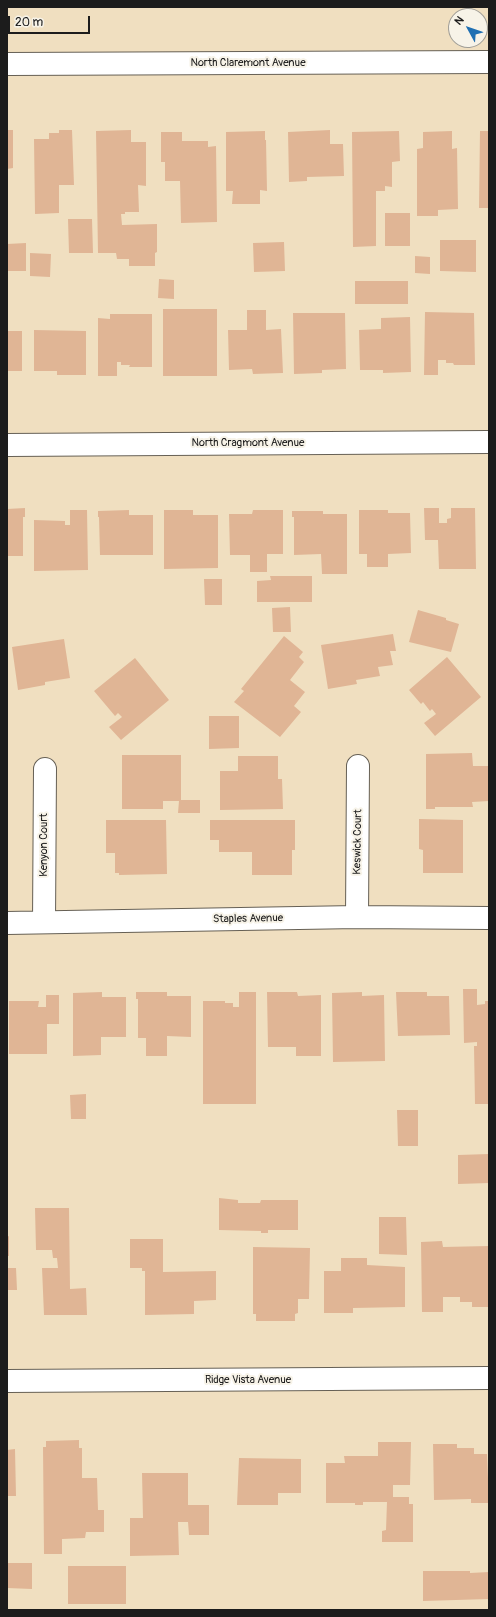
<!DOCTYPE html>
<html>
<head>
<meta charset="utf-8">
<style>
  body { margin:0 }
  #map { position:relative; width:496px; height:1617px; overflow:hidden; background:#f0dfc0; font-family:Pangolin,sans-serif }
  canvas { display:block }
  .frame { position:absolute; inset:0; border:8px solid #1c1c1c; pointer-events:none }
  .north { position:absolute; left:448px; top:8px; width:40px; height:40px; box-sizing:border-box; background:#f7f3e8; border:1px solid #9f9d96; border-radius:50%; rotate:310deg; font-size:11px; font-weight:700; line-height:16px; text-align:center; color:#1c1c1c }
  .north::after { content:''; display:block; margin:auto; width:14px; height:18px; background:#1f6fb2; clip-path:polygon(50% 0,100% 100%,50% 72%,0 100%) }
  .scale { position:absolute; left:8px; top:16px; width:82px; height:18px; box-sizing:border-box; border:2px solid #1c1c1c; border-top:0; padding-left:5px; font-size:12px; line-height:14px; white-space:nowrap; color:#1c1c1c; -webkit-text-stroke:3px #f7f3e8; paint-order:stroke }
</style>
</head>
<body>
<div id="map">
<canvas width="496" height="1617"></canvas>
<div class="frame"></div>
<div class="north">N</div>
<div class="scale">20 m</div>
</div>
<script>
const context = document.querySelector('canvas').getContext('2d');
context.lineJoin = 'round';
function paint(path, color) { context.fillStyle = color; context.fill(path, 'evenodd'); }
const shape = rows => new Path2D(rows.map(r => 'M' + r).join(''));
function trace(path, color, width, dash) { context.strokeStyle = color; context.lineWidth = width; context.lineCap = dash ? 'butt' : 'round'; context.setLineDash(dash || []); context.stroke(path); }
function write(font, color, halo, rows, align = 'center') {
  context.font = font + ' Pangolin,sans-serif'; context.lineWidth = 4; context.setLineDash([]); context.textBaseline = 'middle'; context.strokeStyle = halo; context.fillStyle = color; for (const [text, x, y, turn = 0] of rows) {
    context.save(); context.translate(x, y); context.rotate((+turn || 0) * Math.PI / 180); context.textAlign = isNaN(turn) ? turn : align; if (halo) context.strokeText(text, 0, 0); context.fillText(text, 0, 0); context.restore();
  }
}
paint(shape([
  [7,130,13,130,13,168,7,169],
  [59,130,72,130,74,185,59,185,59,213,35,214,34,139,49,139,49,133,59,133],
  [131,130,131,142,146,142,146,186,138,185,139,212,125,212,125,214,121,214,122,225,157,224,157,252,155,253,155,266,129,266,129,259,117,259,116,253,98,253,96,131],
  [330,130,330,144,343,144,344,176,307,177,307,181,289,182,288,132],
  [265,131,265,140,266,140,267,191,260,190,260,204,232,204,233,191,226,191,226,132],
  [399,131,400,161,392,162,392,187,385,186,385,191,376,191,376,246,353,247,352,132],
  [452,131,452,149,457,148,458,209,438,210,438,216,417,216,417,149,423,148,423,132],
  [480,131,489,131,489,208,479,208],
  [161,132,182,132,182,141,208,141,208,147,216,146,217,222,181,223,180,181,165,181,165,162,161,162],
  [385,213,410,213,410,246,385,246],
  [68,219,92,219,93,253,69,253],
  [440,240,476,240,476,272,440,271],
  [284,242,285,271,254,272,253,243],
  [26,243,26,271,7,271,7,244],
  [30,253,51,254,50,277,30,276],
  [415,256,430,257,430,274,415,273],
  [159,279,174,280,174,299,158,298],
  [355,281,408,281,408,304,355,304],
  [163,309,217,309,217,376,163,376],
  [247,310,266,310,266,330,281,329,283,373,253,374,252,369,229,370,228,330,247,330],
  [425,312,474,313,475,365,454,365,453,363,446,363,446,360,438,360,438,375,424,375],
  [293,313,345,313,346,369,322,370,322,373,294,374],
  [110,314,152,314,152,367,129,367,130,365,121,365,121,362,117,362,117,376,98,376,98,318,110,319],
  [410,317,411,372,383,373,383,370,360,370,359,330,381,329,381,318],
  [34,330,86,331,86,375,57,375,57,371,34,371],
  [7,331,22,331,22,371,7,371],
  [25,508,25,517,23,517,23,556,7,556,7,509],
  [424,508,439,508,439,523,447,523,447,519,451,518,451,508,475,508,476,569,439,569,438,540,425,540],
  [70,510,87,510,88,570,34,571,34,520,65,521,65,525,70,525],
  [129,510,129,515,153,515,153,555,100,555,99,517,98,517,98,511],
  [164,510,193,510,193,515,218,515,218,568,164,569],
  [253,510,283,510,283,554,267,554,267,572,250,572,250,555,230,555,229,514,252,514],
  [359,510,388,510,388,513,410,513,411,553,388,554,388,567,367,567,367,554,359,554],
  [292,511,323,511,323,514,347,514,347,574,322,574,321,554,294,555,294,517,292,517],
  [270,576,312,576,312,602,257,602,257,581,271,580],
  [204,579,222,579,222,605,205,605],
  [290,607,291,632,273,632,272,608],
  [418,610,446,618,446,620,459,624,451,652,409,642],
  [393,634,396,651,390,651,393,665,378,667,380,676,356,680,357,684,328,689,321,645],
  [284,636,303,652,299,657,304,662,290,680,305,692,294,706,301,712,280,737,234,702,244,691,241,689],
  [64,639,70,678,45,682,45,685,18,690,12,647],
  [447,657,481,697,435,736,424,723,436,714,432,709,430,711,423,702,421,704,409,690],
  [135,658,169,700,121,740,109,727,122,717,118,713,115,716,94,691],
  [209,716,239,716,239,748,209,749],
  [472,753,473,766,489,766,489,801,472,802,473,807,435,807,435,809,426,809,426,754],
  [122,755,181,755,181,800,200,800,200,813,178,813,179,801,163,801,163,809,122,809],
  [238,756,278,756,278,779,282,779,283,809,220,810,220,771,238,771],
  [419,819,463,820,463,873,423,873,423,850,419,849],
  [106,820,166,820,167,874,119,875,119,873,115,873,115,853,106,853],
  [210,820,295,820,295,850,292,850,292,875,252,875,252,852,219,852,219,840,210,840],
  [463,989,477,989,477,1005,485,1004,485,1001,489,1001,489,1104,475,1104,474,1046,477,1046,477,1042,464,1043],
  [102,992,102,997,126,997,126,1037,101,1037,101,1055,73,1056,73,993],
  [136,992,167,992,167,996,191,996,191,1037,167,1036,167,1056,146,1056,146,1038,138,1038,138,999,136,999],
  [239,992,256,992,256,1104,203,1104,203,1001,225,1001,225,1003,233,1003,233,1007,239,1007],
  [267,992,297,992,298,996,321,995,321,1056,296,1056,296,1047,268,1047],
  [362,992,362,996,384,995,385,1061,333,1062,332,993],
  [396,992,427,992,427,996,449,996,450,1035,398,1036],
  [46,995,59,995,59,1024,47,1024,47,1054,9,1054,9,1001,39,1001,38,1007,46,1007],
  [86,1094,86,1119,71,1119,70,1095],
  [397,1110,418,1110,418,1146,398,1146],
  [489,1154,489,1183,458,1184,458,1155],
  [219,1198,238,1200,238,1203,260,1203,261,1200,298,1200,298,1230,268,1230,268,1233,261,1233,261,1231,219,1230],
  [35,1208,69,1208,70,1289,86,1288,87,1315,44,1315,42,1268,58,1268,57,1258,53,1258,52,1250,36,1250],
  [379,1217,406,1217,407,1255,379,1254],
  [9,1236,9,1256,7,1256,7,1237],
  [130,1239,163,1239,163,1272,216,1271,216,1300,194,1301,194,1314,145,1315,145,1271,142,1271,142,1268,130,1268],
  [442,1241,443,1247,489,1246,489,1307,472,1307,472,1302,460,1302,460,1297,443,1297,443,1312,422,1312,421,1242],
  [253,1247,310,1248,309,1299,298,1299,298,1313,295,1314,295,1321,256,1321,256,1314,253,1314],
  [341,1258,367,1258,367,1265,405,1267,405,1307,353,1308,353,1313,324,1313,324,1271,341,1271],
  [7,1268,16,1268,17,1290,7,1290],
  [79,1440,79,1448,82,1448,82,1478,97,1478,98,1510,104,1510,104,1532,86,1532,85,1538,62,1539,62,1554,44,1554,43,1447,46,1447,46,1441],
  [378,1442,411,1442,410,1485,393,1485,393,1497,409,1497,409,1504,413,1504,413,1542,382,1542,382,1531,386,1530,387,1502,363,1502,363,1505,355,1505,355,1503,326,1503,326,1463,345,1463,344,1456,378,1456],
  [433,1444,457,1444,457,1448,474,1448,474,1454,487,1454,489,1503,471,1503,471,1499,434,1500],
  [15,1449,16,1496,7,1496,7,1450],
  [239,1458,301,1459,301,1493,278,1493,278,1505,237,1505],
  [142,1473,188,1473,188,1505,209,1505,209,1535,189,1535,188,1522,178,1522,179,1555,130,1556,130,1518,143,1518],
  [7,1563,32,1563,32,1589,7,1588],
  [68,1566,126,1566,126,1604,68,1604],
  [423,1571,470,1571,470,1573,489,1572,489,1599,423,1601]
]), '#e0b595');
const minor = shape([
  [7,64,489,62],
  [7,445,489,442],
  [357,917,358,766],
  [44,922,45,769],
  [7,923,357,917,489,918],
  [7,1381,489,1378]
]);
trace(minor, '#666055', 24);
trace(minor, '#fff', 22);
write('11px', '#1c1c1c', '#f7f3e8', [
  ["North Claremont Avenue",248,63],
  ["North Cragmont Avenue",248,443],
  ["Keswick Court",358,842,-89],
  ["Kenyon Court",44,845,-90],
  ["Staples Avenue",248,919,-1],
  ["Ridge Vista Avenue",248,1380]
]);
</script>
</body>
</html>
